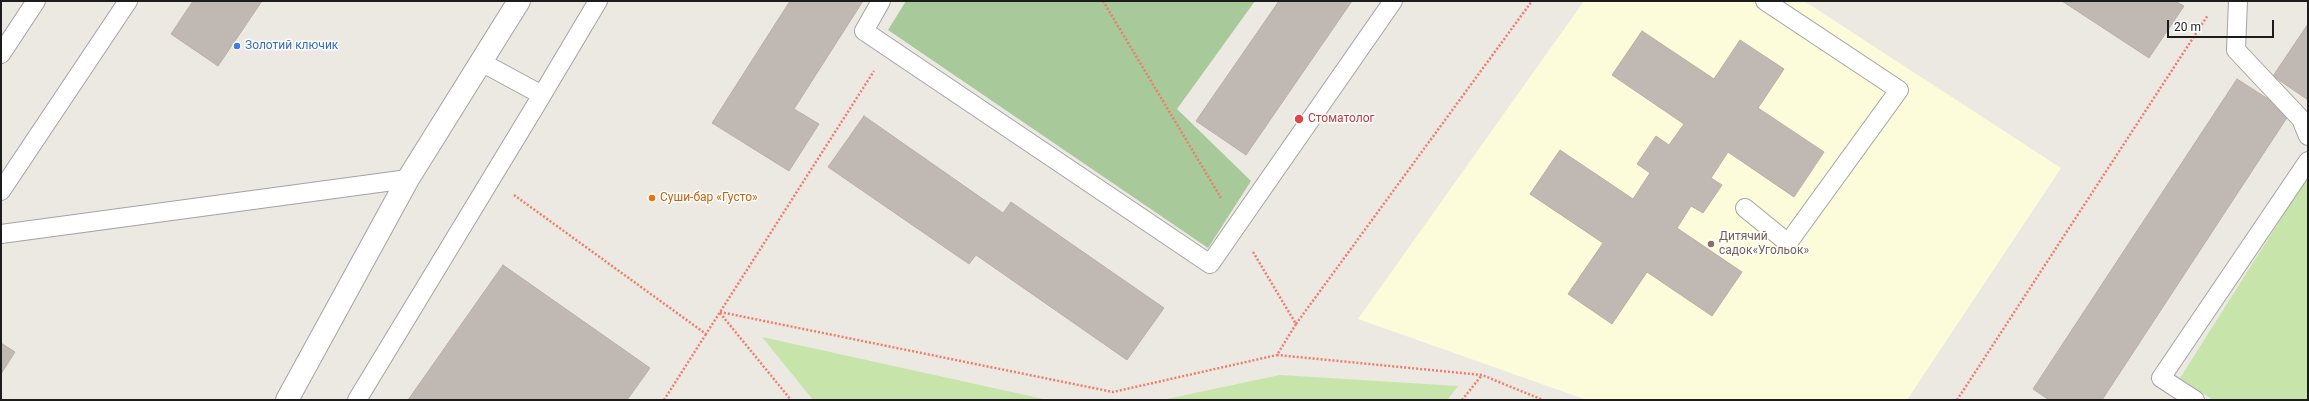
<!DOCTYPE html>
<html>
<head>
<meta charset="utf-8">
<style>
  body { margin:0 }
  #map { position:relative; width:2309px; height:401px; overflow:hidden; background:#ece9e2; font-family:Roboto,sans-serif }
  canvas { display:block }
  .frame { position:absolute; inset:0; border:2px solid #1c1c1c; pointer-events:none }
  .scale { position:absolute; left:2167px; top:20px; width:107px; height:18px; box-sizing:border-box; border:2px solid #1c1c1c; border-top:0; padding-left:5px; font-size:12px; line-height:14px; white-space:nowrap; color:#1c1c1c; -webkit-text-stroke:3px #fff; paint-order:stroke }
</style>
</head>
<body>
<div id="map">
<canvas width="2309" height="401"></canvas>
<div class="frame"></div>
<div class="scale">20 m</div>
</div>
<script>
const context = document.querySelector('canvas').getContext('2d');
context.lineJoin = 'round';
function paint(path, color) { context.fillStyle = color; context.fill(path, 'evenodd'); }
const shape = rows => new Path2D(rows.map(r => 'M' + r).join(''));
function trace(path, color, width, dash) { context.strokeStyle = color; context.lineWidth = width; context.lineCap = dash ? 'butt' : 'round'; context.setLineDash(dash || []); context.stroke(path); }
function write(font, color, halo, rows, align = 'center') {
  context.font = font + ' Roboto,sans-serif'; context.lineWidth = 3; context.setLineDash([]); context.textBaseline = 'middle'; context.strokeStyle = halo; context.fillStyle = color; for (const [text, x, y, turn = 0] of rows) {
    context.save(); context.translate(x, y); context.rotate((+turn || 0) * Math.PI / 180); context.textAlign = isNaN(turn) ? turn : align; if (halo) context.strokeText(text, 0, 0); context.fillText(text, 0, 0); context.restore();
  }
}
paint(shape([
  [1584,1,1804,1,2061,168,1907,400,1587,400,1358,319]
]), '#fcfcdb');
paint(shape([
  [2308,176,2308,400,2213,400,2180,378],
  [762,337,1048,400,813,400],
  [1280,375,1458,386,1447,400,1162,400]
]), '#c7e4aa');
paint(shape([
  [906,1,1255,1,1177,109,1251,181,1208,248,888,30]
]), '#a8c999');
const building = shape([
  [193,1,262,1,218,66,171,34,193,1],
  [790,1,863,1,794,109,819,124,789,171,712,123,790,1],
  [1279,1,1352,1,1246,155,1196,121,1279,1],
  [2062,1,2175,1,2184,6,2149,58,2062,1],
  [2308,24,2308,100,2273,76,2308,24],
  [1642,31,1714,79,1740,40,1784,69,1758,108,1824,152,1794,197,1728,152,1711,178,1722,185,1703,213,1691,206,1677,228,1742,272,1712,316,1647,272,1612,324,1568,294,1603,243,1530,194,1560,150,1633,199,1650,173,1637,164,1656,136,1669,145,1684,124,1612,75,1642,31],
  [2237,79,2290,113,2102,400,2049,400,2033,389,2237,79],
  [864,116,1003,213,1011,202,1164,308,1127,360,976,255,969,264,828,167,864,116],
  [503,265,650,368,627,400,408,400,503,265],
  [1,343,15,352,1,374,1,343]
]);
paint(building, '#c0b8b2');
trace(building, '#bdafa5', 1);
const service = shape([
  [881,1,864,31,1210,264,1393,1],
  [2238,1,2236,50,2301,119,2308,136],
  [1,54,36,1],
  [481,62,542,95,598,1],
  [1,191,128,1],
  [1745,208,1788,243,1899,90,1765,1],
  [1,234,408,179],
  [357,400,542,95],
  [2195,400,2161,378,2308,161]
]);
const minor = shape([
  [287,400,408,179,519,1]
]);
trace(service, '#a3a3a3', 20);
trace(minor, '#a3a3a3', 24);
trace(shape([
  [1103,1,1221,198],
  [514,195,706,334,874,71],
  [1253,252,1296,324,1277,355,1482,375,1543,400],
  [720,312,1113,392,1277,355],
  [720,313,791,400],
  [1296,324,1532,1],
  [664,400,706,334],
  [1462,400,1482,375],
  [1957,400,2208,15]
]), '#ef7c70', 2.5, [2, 2]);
trace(service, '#fff', 18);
trace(minor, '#fff', 22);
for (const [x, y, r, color] of [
  [237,46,4,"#3f7fe0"],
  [1299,119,5,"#e0444e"],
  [652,198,4,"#e8710a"],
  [1711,244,4,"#8d6e63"]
]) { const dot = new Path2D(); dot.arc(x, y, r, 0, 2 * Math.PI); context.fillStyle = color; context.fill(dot); trace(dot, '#fff', 1.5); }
write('12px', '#366cbe', '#fff', [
  ["Золотий ключик",245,46]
], 'left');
write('12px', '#be3a42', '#fff', [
  ["Стоматолог",1308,119]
], 'left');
write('12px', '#c56008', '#fff', [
  ["Суши-бар «Густо»",660,198]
], 'left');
write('12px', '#785e54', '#fff', [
  ["Дитячий",1719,237],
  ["садок«Угольок»",1719,251]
], 'left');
</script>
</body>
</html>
